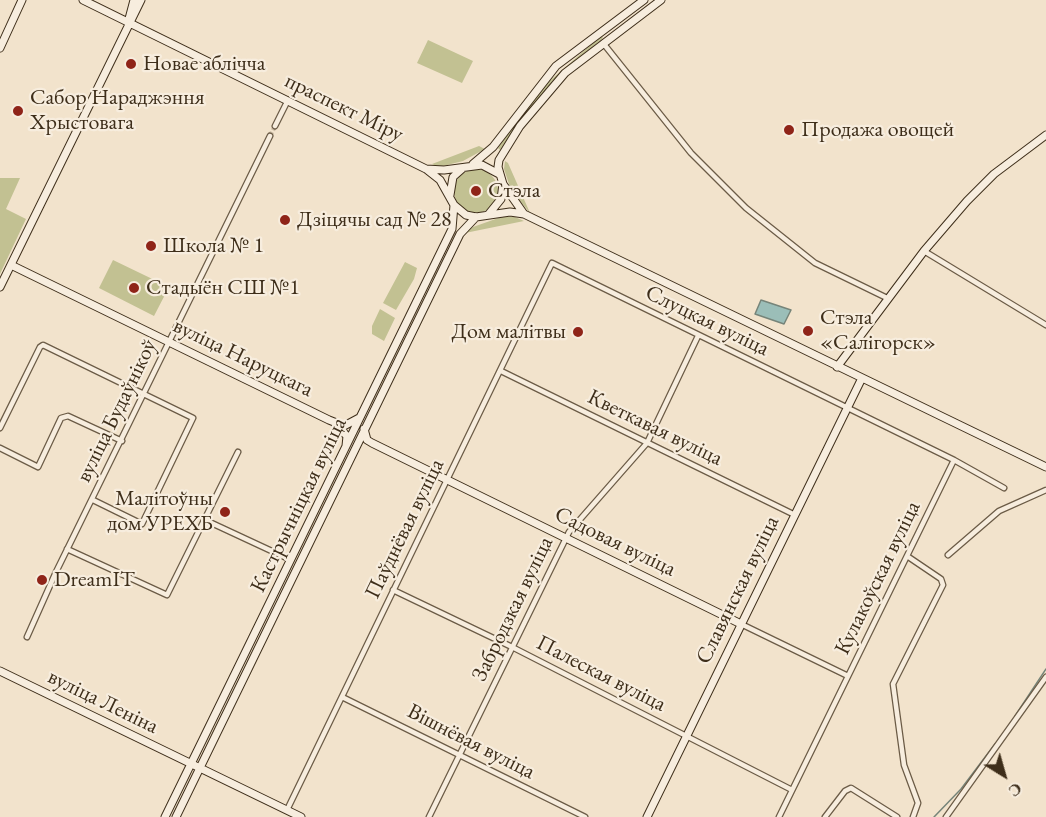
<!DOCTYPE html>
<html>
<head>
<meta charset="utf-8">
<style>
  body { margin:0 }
  #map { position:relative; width:1046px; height:817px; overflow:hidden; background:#f2e3cc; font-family:"EB Garamond",serif }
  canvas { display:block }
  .north { position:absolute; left:974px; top:745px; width:60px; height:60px; -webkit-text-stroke:4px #f7edde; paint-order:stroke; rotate:143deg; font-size:16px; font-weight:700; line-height:24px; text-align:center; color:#3e2e1a }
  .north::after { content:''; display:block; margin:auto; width:21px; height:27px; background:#3e2e1a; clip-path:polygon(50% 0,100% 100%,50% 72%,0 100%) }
</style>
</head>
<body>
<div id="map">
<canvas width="1046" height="817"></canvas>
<div class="north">С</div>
</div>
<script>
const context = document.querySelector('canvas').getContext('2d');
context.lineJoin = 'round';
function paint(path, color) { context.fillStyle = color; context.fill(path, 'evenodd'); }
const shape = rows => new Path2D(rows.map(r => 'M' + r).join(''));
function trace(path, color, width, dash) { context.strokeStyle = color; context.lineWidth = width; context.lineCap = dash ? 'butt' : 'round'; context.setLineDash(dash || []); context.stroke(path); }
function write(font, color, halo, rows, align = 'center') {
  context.font = font + ' "EB Garamond",serif'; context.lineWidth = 4.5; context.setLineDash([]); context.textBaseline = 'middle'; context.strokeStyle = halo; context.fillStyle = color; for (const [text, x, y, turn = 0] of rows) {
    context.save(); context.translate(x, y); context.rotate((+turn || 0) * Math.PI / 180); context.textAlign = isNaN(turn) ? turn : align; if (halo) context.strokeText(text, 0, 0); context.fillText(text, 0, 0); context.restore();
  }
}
paint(shape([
  [601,36,603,38,553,82,524,115,500,150,498,148,526,107,545,85],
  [428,40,473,61,462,83,417,63],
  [479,146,485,149,463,161,439,167,432,164],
  [505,161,508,163,530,213,511,190,504,169],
  '454 191a22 22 0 1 1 44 0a22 22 0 1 1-44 0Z',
  [0,178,20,178,6,209,26,219,0,274],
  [504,216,515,217,524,221,465,233,473,227],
  [113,260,169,287,154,316,99,288],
  [405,262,417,268,414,279,396,310,383,303],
  [380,309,395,318,384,341,372,334,372,326]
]), '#c2c192');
const water = shape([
  [761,300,791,310,784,324,755,314,761,300]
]);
paint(water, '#9bbeb8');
trace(water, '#768479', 1.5);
trace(shape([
  [1015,716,1046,669],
  [934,817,961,789,995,744]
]), '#768479', 1.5);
trace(shape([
  [270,136,275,126]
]), '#cebfa8', 4.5, [4.5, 2]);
const street = shape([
  [603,43,691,153,746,208,815,263,887,298],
  [275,126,288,100],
  [924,251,1046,325],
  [501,371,795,515],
  [0,428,40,347,43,345,193,418,142,524,93,500],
  [0,448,38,467,61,418,68,416,122,441],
  [205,520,291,560],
  [67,549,167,595,238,452],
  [948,555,999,511,1046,490],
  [907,556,941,579,943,585,893,684,904,765,918,803,913,817],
  [393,590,512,647,792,790],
  [741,624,848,676],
  [27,637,56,572,270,136],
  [342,697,585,817],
  [287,810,552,263,954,460,1004,488],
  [429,817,569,532,647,443,698,336],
  [779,817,954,460],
  [825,817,845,791,851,788,897,817],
  [946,817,1046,677]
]);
const secondary = shape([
  [83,0,426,169,440,180,454,205,466,215,476,217,510,212,524,214,1046,467],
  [129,19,134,0],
  [0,48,22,0],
  [473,164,493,147,556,66,644,0],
  [426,169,444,170,482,165,499,174],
  [450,195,453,177,462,169],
  [524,214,503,184,498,167,499,160,520,126,565,73,661,0],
  [488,215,501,199,503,184],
  [11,265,329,420,344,426,359,418],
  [0,287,141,0],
  [837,367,924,251,967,201,994,174,1046,135],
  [336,425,347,436,346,446],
  [364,429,367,440,372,443,741,624],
  [0,671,301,817],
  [165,817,452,229,454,205],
  [176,817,460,234,476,217],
  [647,817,861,380]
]);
trace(street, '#6b5b46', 7);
trace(secondary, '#3e2e1a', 9);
trace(street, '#f7edde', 4.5);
trace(secondary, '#f7edde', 7);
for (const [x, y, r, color] of [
  [131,64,6,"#8f2418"],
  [18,111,6,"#8f2418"],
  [789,130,6,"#8f2418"],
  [476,191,6,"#8f2418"],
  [285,220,6,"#8f2418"],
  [151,246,6,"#8f2418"],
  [134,288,6,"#8f2418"],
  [808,331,6,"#8f2418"],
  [578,332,6,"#8f2418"],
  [225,512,6,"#8f2418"],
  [42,580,6,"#8f2418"]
]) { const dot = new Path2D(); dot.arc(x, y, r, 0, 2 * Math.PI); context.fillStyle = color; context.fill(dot); trace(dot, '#f7edde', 2); }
write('22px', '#3e2e1a', '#f7edde', [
  ["Новае аблічча",143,64],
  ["Сабор Нараджэння",30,98],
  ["Хрыстовага",30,123],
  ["Продажа овощей",801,130],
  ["Стэла",488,191],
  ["Дзіцячы сад № 28",297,220],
  ["Школа № 1",163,246],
  ["Стадыён СШ №1",146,288],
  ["Стэла",820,318],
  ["«Салігорск»",820,343],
  ["Дом малітвы",566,332,"right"],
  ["Малітоўны",213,499,"right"],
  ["дом УРЕХБ",213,524,"right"],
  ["DreamIT",54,580]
], 'left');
write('22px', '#3e2e1a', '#f7edde', [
  ["праспект Міру",344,108,26],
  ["Слуцкая вуліца",707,321,26],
  ["вуліца Наруцкага",243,358,26],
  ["вуліца Будаўнікоў",117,411,-64],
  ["Кветкавая вуліца",655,428,26],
  ["Кастрычніцкая вуліца",299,505,-64],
  ["Паўднёвая вуліца",405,529,-64],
  ["Садовая вуліца",615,542,26],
  ["Кулакоўская вуліца",878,578,-64],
  ["Славянская вуліца",738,590,-64],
  ["Забродзкая вуліца",513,609,-64],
  ["Палеская вуліца",601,674,27],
  ["вуліца Леніна",103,702,26],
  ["Вішнёвая вуліца",471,742,27]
]);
</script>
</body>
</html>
